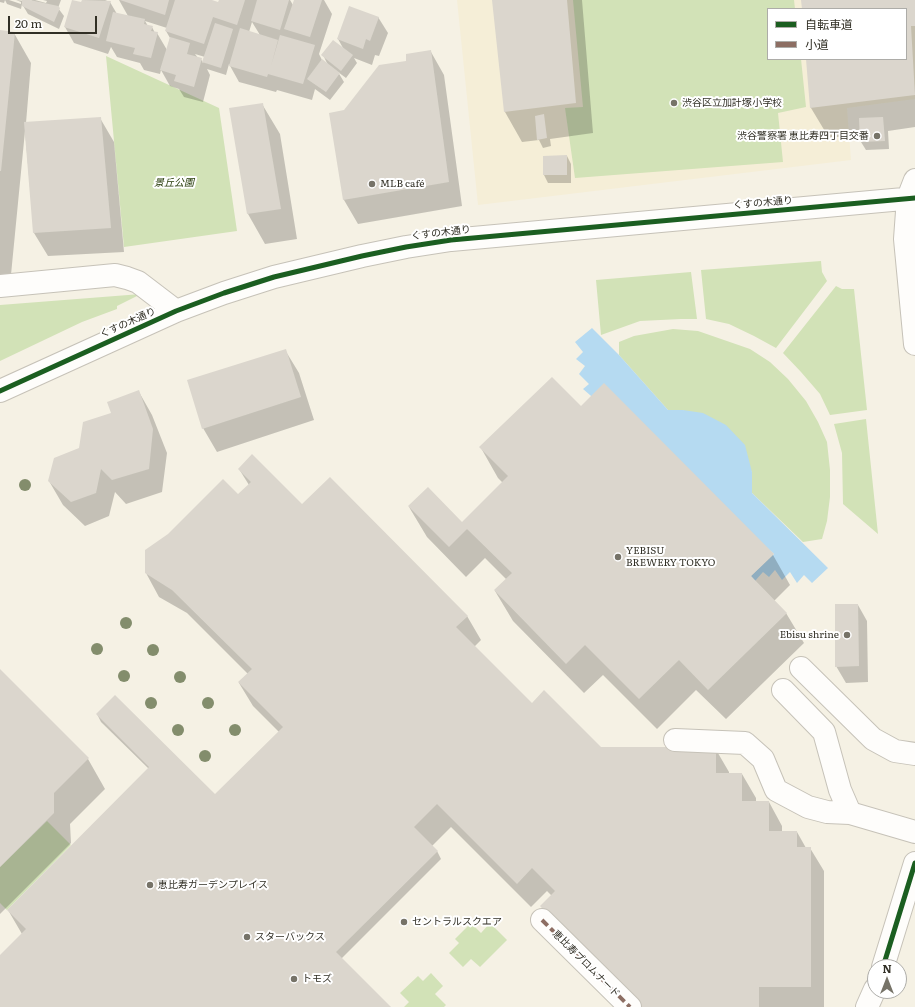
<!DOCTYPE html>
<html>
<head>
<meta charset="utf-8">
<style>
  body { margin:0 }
  #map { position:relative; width:915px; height:1007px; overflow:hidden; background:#f5f1e4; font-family:Literata,"Noto Sans JP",serif }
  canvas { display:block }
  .legend { position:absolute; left:767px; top:8px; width:140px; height:52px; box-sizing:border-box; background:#fff; border:1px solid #adaca8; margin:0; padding:5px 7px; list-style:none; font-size:12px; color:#312f25 }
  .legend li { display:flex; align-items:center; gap:8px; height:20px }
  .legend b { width:20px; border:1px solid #adaca8 }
  .north { position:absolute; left:867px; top:959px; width:40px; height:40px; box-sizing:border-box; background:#fff; border:1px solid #adaca8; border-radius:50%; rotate:0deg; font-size:11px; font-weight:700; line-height:16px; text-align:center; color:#312f25 }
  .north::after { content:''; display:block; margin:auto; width:14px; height:18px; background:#767368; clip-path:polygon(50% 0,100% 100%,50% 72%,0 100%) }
  .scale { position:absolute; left:8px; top:16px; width:89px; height:18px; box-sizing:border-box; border:2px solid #312f25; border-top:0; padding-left:5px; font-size:12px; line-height:14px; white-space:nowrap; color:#312f25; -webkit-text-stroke:3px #fff; paint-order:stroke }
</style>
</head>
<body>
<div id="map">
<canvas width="915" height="1007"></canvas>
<ul class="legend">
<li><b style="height:5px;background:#1b5e20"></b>自転車道</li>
<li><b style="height:5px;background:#8d6e63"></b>小道</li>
</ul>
<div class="north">N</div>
<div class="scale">20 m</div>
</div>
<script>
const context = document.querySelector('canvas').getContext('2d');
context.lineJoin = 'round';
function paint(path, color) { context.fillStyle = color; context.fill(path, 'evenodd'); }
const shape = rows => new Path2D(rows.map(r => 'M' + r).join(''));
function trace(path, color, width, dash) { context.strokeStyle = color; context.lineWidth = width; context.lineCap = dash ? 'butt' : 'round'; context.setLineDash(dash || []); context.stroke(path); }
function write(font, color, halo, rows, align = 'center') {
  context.font = font + ' Literata,"Noto Sans JP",serif'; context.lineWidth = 4; context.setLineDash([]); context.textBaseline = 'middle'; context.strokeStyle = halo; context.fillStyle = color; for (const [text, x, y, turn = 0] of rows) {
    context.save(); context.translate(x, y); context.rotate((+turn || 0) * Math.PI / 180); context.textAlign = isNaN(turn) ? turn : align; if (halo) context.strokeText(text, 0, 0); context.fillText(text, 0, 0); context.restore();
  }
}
paint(shape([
  [457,0,915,0,915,99,847,108,851,160,478,205],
  [768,9,906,9,906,59,768,59]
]), '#f5eed7');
paint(shape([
  [573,0,794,0,795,9,768,9,768,59,801,59,806,107,778,113,783,162,575,178,565,108,583,107],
  [106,56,219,108,237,231,124,247],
  [821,261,822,272,827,281,776,348,754,336,729,324,706,319,701,270],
  [691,272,697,319,681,319,640,321,601,335,596,280],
  [836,286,842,289,854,289,867,410,830,415,820,394,801,372,783,353],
  [141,294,117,306,117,309,82,322,0,361,0,305],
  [673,329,698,331,750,349,770,362,788,379,806,401,818,422,827,442,830,470,830,497,827,521,822,539,803,542,752,493,752,472,683,410,668,410,619,355,619,342,634,336],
  [866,419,878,534,843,504,842,453,834,424],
  [47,821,71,845,7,910,0,903,0,867],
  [471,923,481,933,490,923,507,940,480,967,471,959,463,967,449,953,459,943,455,939],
  [431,973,443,986,435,994,446,1005,444,1007,404,1007,409,1002,400,993,418,976,423,981]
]), '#d2e2b7');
paint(shape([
  [592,328,619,355,668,410,683,410,703,413,726,425,745,445,752,472,752,493,828,568,812,583,804,575,797,583,790,572,782,580,775,570,769,577,763,572,755,581,751,576,774,554,583,389,589,384,579,374,585,366,576,359,583,352,575,342]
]), '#b5daf1');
paint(shape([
  [0,0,5,0,4,3,0,2],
  [5,0,9,0,21,4,21,2,16,0,33,2,31,0,35,0,46,3,47,1,43,0,61,0,58,8,64,16,59,29,28,14,22,4,21,9,7,4],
  [83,0,105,0,110,2,117,14,128,16,119,0,209,0,219,3,220,0,290,0,293,5,295,0,324,0,332,14,319,54,323,62,328,65,323,55,343,48,338,39,378,17,388,33,379,56,375,55,372,65,354,58,357,63,346,78,338,72,344,82,330,100,315,89,312,100,277,90,276,92,239,82,229,64,226,75,207,69,210,75,203,102,184,97,179,89,170,86,161,70,160,74,144,70,140,63,117,57,111,47,108,54,74,43,65,27],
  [145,21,167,28,166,31,170,38,167,50,157,33,155,33,152,27,148,26],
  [252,22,260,35,249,32],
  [195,54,205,57,203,63,201,59,198,58],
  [493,0,582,0,593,133,550,139,551,146,543,148,539,140,522,142,505,112],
  [802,0,915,0,915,127,888,131,889,149,866,150,861,142,861,134,829,138,811,108,807,59,906,59,906,9,803,9],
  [0,31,14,33,31,63,26,123,100,118,114,142,124,252,48,256,34,233,25,131,10,285,0,283],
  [431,52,444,75,462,206,358,224,344,200,330,114,344,111,407,62],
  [262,104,280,134,297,239,265,244,248,214],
  [567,156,571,164,571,183,548,183,544,175,544,157],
  [285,350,299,373,314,420,217,452,203,428],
  [139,392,152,415,167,453,162,492,126,504,115,492,109,516,85,526,63,505,49,481,80,449],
  [581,407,773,555,790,585,774,601,786,613,804,643,726,719,696,690,657,729,603,675,584,693,513,621,495,591,507,580,485,558,466,577,427,537,409,507,462,523,503,483,498,478,481,448],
  [239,469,302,506,467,616,481,640,474,647,532,705,600,748,715,748,729,772,729,774,742,774,756,798,756,802,769,802,782,826,782,832,797,832,806,848,810,848,824,871,824,1007,632,1007,555,930,541,906,552,896,547,891,531,907,451,827,432,846,437,851,441,859,341,959,390,1007,0,1007,0,956,22,934,8,910,149,769,101,722,97,714,215,796,279,732,253,706,239,683,248,674,187,613,159,597,146,573,238,495,249,485],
  [858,605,867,621,868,682,846,683,836,666],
  [0,671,88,759,105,789,70,824,71,843,0,914]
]), '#0003');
paint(shape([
  [22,0,30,0,58,6,60,8,54,22,22,6],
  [72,0,81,2,82,0,111,1,99,38,64,27],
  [120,0,169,0,165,15],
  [175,0,212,0,218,2,219,0,245,0,237,25,213,17,204,44,165,31],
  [257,0,289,0,280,30,251,21],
  [294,0,322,0,310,37,284,29],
  [492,0,567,0,576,103,504,112],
  [801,0,915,0,915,26,911,26,915,95,810,108,806,59,906,59,906,9,802,9],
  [349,6,379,17,370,41,366,39,363,49,337,39],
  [113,12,145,19,144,24,153,26,151,31,158,32,151,58,133,54,135,48,106,41],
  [215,23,233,29,221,68,202,62],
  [240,28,278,40,271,66,280,35,315,45,303,84,268,74,267,77,229,66],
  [0,30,15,32,1,171,0,171],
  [170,37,190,43,187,54,202,58,194,87,174,81,176,75,160,70],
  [333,40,353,55,341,71,321,55],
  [431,50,449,182,343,200,329,113,344,110,379,65,406,61,406,54],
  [322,59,340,73,326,92,307,79],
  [263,103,281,209,247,214,229,108],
  [544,114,547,138,537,140,535,116],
  [101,117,111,228,33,233,24,122],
  [883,117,885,141,860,142,859,118],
  [567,155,567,175,543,175,543,156],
  [286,349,301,397,202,429,187,380],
  [552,377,581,406,604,383,774,554,751,576,787,613,708,690,679,660,639,699,585,645,566,664,494,590,512,573,467,529,449,547,408,506,428,487,462,522,508,476,479,447],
  [139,390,153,429,149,469,112,480,101,469,96,493,71,502,48,481,54,458,79,448,83,422,111,413,107,402],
  [252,454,302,504,330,477,468,616,456,627,532,703,544,690,601,747,716,747,716,773,742,773,742,801,769,801,769,831,797,831,797,847,811,847,811,987,759,987,759,1007,641,1007,540,906,555,891,532,868,517,884,437,804,414,827,438,851,336,952,391,1007,0,1007,0,955,26,929,7,910,149,767,96,714,115,695,215,794,283,727,238,682,252,669,172,590,145,573,145,550,168,534,223,479,238,494,251,482,238,469],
  [835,604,858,604,859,666,835,667],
  [0,669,89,758,54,793,54,813,0,867]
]), '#dbd6cd');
const minor = shape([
  [915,180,908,198,905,239,915,344],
  [0,286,115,275,127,278,138,282,176,311],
  [0,391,176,311,224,293,274,277,362,256,406,247,451,240,915,198],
  [801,668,873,739,895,751,915,754],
  [783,690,824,732,840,790,850,813,915,832],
  [675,740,745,743,763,759,776,790,808,807,827,812,850,813],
  [542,920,630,1007],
  [883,967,915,863],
  [867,1007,875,989]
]);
trace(minor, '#c6c2b8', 24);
trace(minor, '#fefdfb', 22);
trace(shape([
  [542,920,630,1007]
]), '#8d6e63', 4, [8, 4]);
trace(shape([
  [0,391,176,311,224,293,274,277,362,256,406,247,451,240,915,198],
  [883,967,915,863]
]), '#1b5e20', 5);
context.fillStyle = '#838d6c';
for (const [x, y] of [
  [25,485],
  [126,623],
  [97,649],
  [153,650],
  [124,676],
  [180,677],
  [151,703],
  [208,703],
  [178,730],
  [235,730],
  [205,756]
]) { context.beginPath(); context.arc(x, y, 6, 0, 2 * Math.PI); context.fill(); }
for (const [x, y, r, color] of [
  [674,103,4,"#767368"],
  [877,136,4,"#767368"],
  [372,184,4,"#767368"],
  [618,557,4,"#767368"],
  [847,635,4,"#767368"],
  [150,885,4,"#767368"],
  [404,922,4,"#767368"],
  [247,937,4,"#767368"],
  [294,979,4,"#767368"]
]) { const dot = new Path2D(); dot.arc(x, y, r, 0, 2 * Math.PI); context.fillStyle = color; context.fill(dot); trace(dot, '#fff', 1.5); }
write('10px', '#312f25', '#fff', [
  ["渋谷区立加計塚小学校",682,103],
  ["渋谷警察署 恵比寿四丁目交番",869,136,"right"],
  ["MLB café",380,184],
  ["YEBISU",626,551],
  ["BREWERY TOKYO",626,563],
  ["Ebisu shrine",839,635,"right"],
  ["恵比寿ガーデンプレイス",158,885],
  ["セントラルスクエア",412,922],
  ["スターバックス",255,937],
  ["トモズ",302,979]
], 'left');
write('italic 10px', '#263b09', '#fff', [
  ["景丘公園",174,183]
]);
write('10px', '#312f25', '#fff', [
  ["くすの木通り",763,203,-5],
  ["くすの木通り",441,233,-7],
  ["くすの木通り",128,323,-24],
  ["恵比寿プロムナード",586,964,45]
]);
</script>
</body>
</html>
